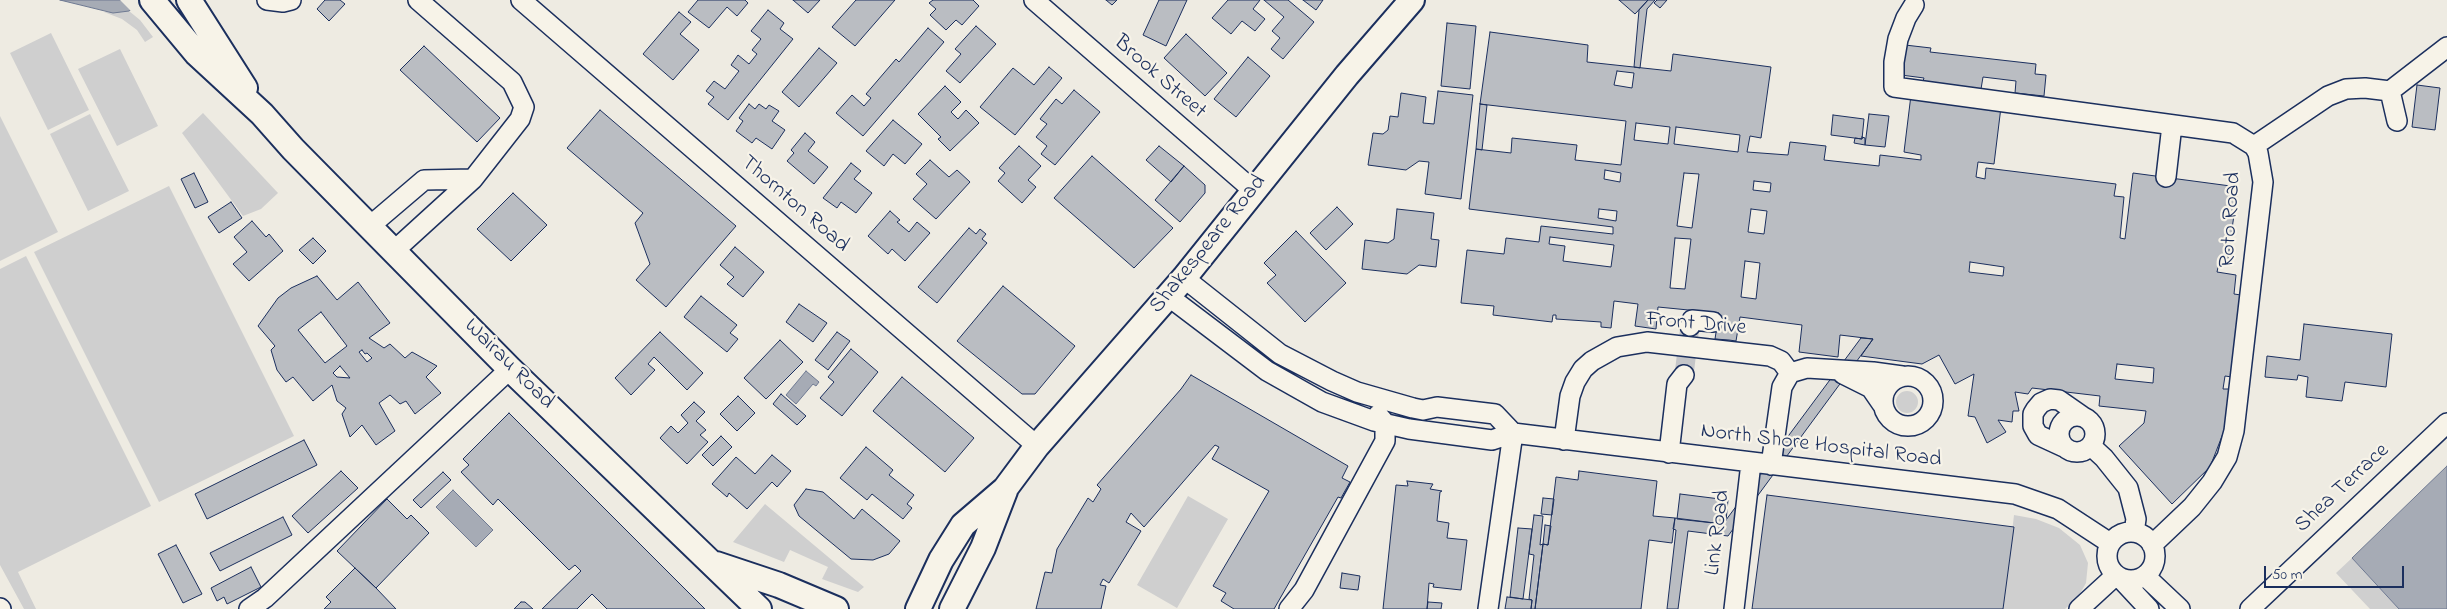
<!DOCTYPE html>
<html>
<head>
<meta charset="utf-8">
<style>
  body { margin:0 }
  #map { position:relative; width:2447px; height:609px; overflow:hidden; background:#eeebe2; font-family:"Indie Flower",sans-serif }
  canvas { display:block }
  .scale { position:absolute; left:2264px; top:566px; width:140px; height:22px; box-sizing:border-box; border:2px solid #1b2f5e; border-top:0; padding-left:6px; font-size:15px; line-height:18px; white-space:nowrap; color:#1b2f5e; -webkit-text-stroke:4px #f7f3e8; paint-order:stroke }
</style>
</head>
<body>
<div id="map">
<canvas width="2447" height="609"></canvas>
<div class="scale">50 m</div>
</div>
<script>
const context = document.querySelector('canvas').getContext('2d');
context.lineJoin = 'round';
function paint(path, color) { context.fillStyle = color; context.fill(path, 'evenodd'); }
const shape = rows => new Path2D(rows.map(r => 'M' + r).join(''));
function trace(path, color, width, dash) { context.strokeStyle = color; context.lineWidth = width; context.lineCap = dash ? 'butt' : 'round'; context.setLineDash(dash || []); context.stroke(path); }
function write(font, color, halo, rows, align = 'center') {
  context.font = font + ' "Indie Flower",sans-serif'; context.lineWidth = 4.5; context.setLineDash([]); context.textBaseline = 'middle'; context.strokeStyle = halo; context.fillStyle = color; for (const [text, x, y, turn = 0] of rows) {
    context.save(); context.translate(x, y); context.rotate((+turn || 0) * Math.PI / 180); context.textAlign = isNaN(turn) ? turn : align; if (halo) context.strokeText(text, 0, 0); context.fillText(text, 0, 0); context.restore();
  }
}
paint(shape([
  [129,11,140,20,153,37,145,42,137,30,122,19,104,12],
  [51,33,89,110,48,130,10,53],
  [120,49,158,126,117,146,78,69],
  [203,113,278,193,261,209,243,216,182,133],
  [90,114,129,191,88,211,50,134],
  [0,116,58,232,0,261],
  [169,186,294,436,159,502,34,252],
  [26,256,151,506,18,572,36,609,24,609,0,565,0,269],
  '1896 402a11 11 0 1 1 22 0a11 11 0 1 1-22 0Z',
  [1188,496,1228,519,1177,608,1137,585],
  [765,504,864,587,858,592,822,579,828,567,790,550,784,562,733,542],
  [2014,515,2036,519,2059,528,2080,545,2088,563,2086,583,2078,597,2065,609,2003,609],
  [2352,558,2399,609,2370,609,2336,573]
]), '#cfcfcf');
const water = shape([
  [60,0,144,0,129,11,113,13,60,0],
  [806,371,819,382,816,386,813,384,796,404,786,395,806,371],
  [2447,466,2447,609,2399,609,2352,558,2447,466],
  [453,490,493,530,476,547,436,507,453,490]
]);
paint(water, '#a6abb5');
trace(water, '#6e7992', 1);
paint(shape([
  [120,0,147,0,132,12]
]), '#eeebe2');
const building = shape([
  [325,0,340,0,345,4,329,21,317,9,325,0],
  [698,0,745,0,748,3,737,16,727,7,709,28,688,12,698,0],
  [793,0,820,0,808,13,793,0],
  [856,0,895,0,855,46,832,27,856,0],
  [933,0,973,0,979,6,962,25,956,20,946,30,930,15,936,9,929,3,933,0],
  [1106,0,1117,0,1112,5,1106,0],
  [1159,0,1187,0,1166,46,1143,35,1159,0],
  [1228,0,1260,0,1253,9,1265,19,1255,31,1242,21,1231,34,1212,18,1228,0],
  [1264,0,1288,0,1314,22,1283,59,1271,49,1280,38,1272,31,1284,17,1264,0],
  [1303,0,1323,0,1316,10,1303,0],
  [1619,0,1648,0,1635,14,1619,0],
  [1648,0,1655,0,1647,9,1640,68,1634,67,1639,10,1648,0],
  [1657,0,1667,0,1660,8,1654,3,1657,0],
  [768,10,784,23,780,29,793,39,728,120,708,104,714,97,706,91,714,81,725,89,739,71,731,65,738,55,749,64,757,54,752,50,761,39,751,31,768,10],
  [679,12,691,22,680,34,699,50,673,80,643,54,679,12],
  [1447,23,1476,26,1470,89,1441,86,1447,23],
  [976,26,996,44,960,83,946,71,961,54,955,49,976,26],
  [928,28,944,42,863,136,836,113,852,95,864,106,871,98,866,94,896,59,899,62,928,28],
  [1490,32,1588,45,1587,62,1671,71,1673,54,1771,67,1761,138,1750,136,1747,152,1788,155,1790,142,1826,146,1824,160,1879,166,1880,155,1921,160,1921,155,1904,152,1911,95,2001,107,1994,164,1978,162,1976,177,1985,179,1986,168,2116,184,2114,196,2124,197,2120,238,2125,239,2133,173,2238,187,2227,264,2219,263,2217,272,2236,275,2234,294,2241,295,2232,377,2225,376,2223,389,2230,389,2224,431,2210,467,2172,504,2119,446,2144,423,2146,411,2099,406,2100,396,2032,388,2028,394,2015,392,2019,411,2013,411,2012,422,1998,420,2006,432,1987,443,1975,417,1968,416,1974,374,1955,384,1939,355,1922,364,1861,356,1873,339,1840,335,1838,357,1799,352,1802,325,1740,317,1736,341,1729,340,1715,339,1719,313,1658,307,1656,329,1635,326,1638,304,1614,301,1611,328,1601,327,1601,322,1556,319,1556,315,1553,315,1552,322,1493,315,1494,306,1461,303,1467,250,1504,254,1506,238,1539,242,1541,226,1613,234,1613,227,1469,209,1476,149,1511,153,1512,138,1577,145,1575,160,1621,165,1626,121,1480,104,1490,32],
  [1617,71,1634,73,1632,88,1614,85,1617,71],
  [1636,123,1670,127,1668,144,1634,140,1636,123],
  [1676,127,1740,135,1738,152,1674,144,1676,127],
  [1605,170,1621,173,1620,182,1604,179,1605,170],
  [1684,173,1699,174,1692,228,1677,226,1684,173],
  [1754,181,1771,183,1770,192,1753,190,1754,181],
  [1599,209,1617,211,1616,221,1598,218,1599,209],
  [1751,209,1767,211,1764,234,1748,232,1751,209],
  [1550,237,1614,245,1611,267,1563,261,1565,246,1549,244,1550,237],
  [1675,238,1691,239,1685,289,1670,288,1675,238],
  [1745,261,1760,263,1756,299,1741,297,1745,261],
  [1970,262,2004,267,2003,276,1969,272,1970,262],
  [2117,364,2154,368,2153,383,2115,379,2117,364],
  [1186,34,1227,73,1205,96,1164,58,1186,34],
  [1905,45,1931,48,1930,52,2036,64,2035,74,2046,75,2044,96,2015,93,2016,81,1983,77,1981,89,1923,81,1924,78,1901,75,1905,45],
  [424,46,500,118,477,142,400,70,424,46],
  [819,48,837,63,799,107,782,92,819,48],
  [1248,57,1270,76,1236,117,1214,99,1248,57],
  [1049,67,1062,78,1015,135,980,107,1013,68,1034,85,1049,67],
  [2417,85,2440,88,2435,130,2412,127,2417,85],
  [945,86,961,102,951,112,958,119,966,110,979,123,950,151,938,139,941,137,918,114,945,86],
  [1074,90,1100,112,1055,165,1041,154,1047,146,1036,137,1047,124,1040,119,1056,99,1062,104,1074,90],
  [1438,91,1473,95,1461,199,1425,194,1429,162,1419,161,1406,170,1368,165,1373,133,1383,134,1388,130,1390,116,1398,117,1401,93,1426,97,1423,123,1434,124,1438,91],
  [749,104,755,109,759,104,766,109,769,105,779,111,772,121,785,130,772,149,756,138,752,143,736,131,743,121,739,118,749,104],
  [1480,104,1487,105,1482,150,1476,149,1480,104],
  [600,110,736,226,666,307,636,280,650,264,635,223,643,213,567,148,600,110],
  [1869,114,1889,116,1885,147,1865,145,1869,114],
  [1833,115,1864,119,1862,139,1831,135,1833,115],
  [893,120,922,144,905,164,893,154,884,166,866,151,893,120],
  [805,133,815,142,808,151,828,167,814,184,787,161,794,153,791,150,805,133],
  [1862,137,1865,138,1865,145,1854,143,1855,138,1862,139,1862,137],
  [1019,146,1041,166,1028,180,1036,187,1022,203,998,181,1005,173,999,168,1019,146],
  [1159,146,1184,166,1171,182,1146,160,1159,146],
  [1092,156,1173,228,1134,268,1054,198,1092,156],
  [930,160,949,177,957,170,970,182,936,219,913,199,927,184,916,174,930,160],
  [851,163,861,171,854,179,872,193,856,213,841,202,837,208,823,198,851,163],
  [1184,166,1205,185,1205,193,1180,222,1155,200,1184,166],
  [194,173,208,202,195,208,181,179,194,173],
  [513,193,547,225,511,261,477,229,513,193],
  [231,202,242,218,219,233,208,217,231,202],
  [1337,207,1353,224,1326,250,1310,233,1337,207],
  [1397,209,1434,213,1431,239,1439,240,1436,267,1419,265,1407,274,1362,269,1365,240,1388,243,1394,239,1397,209],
  [890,211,900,220,897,222,909,232,917,222,930,233,905,261,892,249,888,254,868,236,890,211],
  [252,221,266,237,269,234,283,251,249,281,233,264,247,252,234,237,252,221],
  [969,228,976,234,980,229,986,234,982,239,987,243,937,303,918,287,969,228],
  [1296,231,1346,283,1305,322,1267,283,1276,275,1264,263,1296,231],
  [313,238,326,251,313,264,299,250,313,238],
  [735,247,764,272,743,297,727,284,734,277,720,265,735,247],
  [317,276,337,300,358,282,390,323,369,338,384,348,390,344,405,358,412,352,437,366,426,377,441,393,415,414,406,401,400,404,390,395,379,403,395,431,376,445,362,425,350,437,342,414,346,408,337,401,332,385,313,401,293,377,286,382,277,370,271,350,275,346,258,326,278,298,291,288,317,276],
  [321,312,347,346,325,363,298,330,321,312],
  [362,350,365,354,367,353,372,358,367,362,359,352,362,350],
  [340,366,350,378,337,377,333,373,340,366],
  [1003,286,1075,346,1035,394,1022,394,957,341,1003,286],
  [701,296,737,325,730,333,738,339,727,352,684,317,701,296],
  [799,304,827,323,813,342,786,322,799,304],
  [2304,324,2392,334,2386,387,2345,382,2342,401,2306,397,2308,377,2298,375,2297,380,2265,377,2267,356,2300,360,2304,324],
  [660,332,703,373,687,390,654,357,648,364,655,370,631,395,615,378,660,332],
  [837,332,850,341,828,370,815,360,837,332],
  [1861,338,1873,339,1728,536,1688,531,1678,609,1667,609,1676,530,1673,529,1675,518,1723,524,1861,338],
  [780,340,803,362,766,399,744,378,780,340],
  [851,349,878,372,842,416,820,398,834,382,828,377,851,349],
  [1191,375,1348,466,1342,478,1350,482,1341,498,1338,497,1274,609,1234,609,1221,601,1226,593,1213,586,1269,491,1212,459,1219,447,1215,445,1144,527,1131,513,1126,522,1141,531,1109,583,1103,579,1100,585,1106,586,1101,609,1036,609,1045,572,1052,573,1057,549,1088,498,1093,502,1101,489,1097,485,1181,389,1191,375],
  [902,377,974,438,945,472,873,411,902,377],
  [781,394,806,416,797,425,773,404,781,394],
  [738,396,755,413,737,431,720,414,738,396],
  [694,402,705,412,696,421,706,430,700,435,708,442,687,464,660,438,671,426,678,433,688,423,681,415,694,402],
  [509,413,705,609,607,609,592,594,577,609,542,609,581,571,575,565,569,570,498,499,493,505,461,472,469,465,463,459,509,413],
  [721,436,732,447,713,466,702,455,721,436],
  [304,440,317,465,207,519,195,494,304,440],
  [866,447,893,470,889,475,914,495,907,504,912,508,903,519,872,494,867,500,840,478,866,447],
  [772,455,791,471,777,487,772,482,747,509,729,493,727,497,712,484,736,457,755,474,772,455],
  [341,471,358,488,308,533,292,516,341,471],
  [1579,471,1657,481,1653,516,1675,518,1672,543,1649,540,1641,609,1535,609,1543,544,1548,545,1556,477,1578,480,1579,471],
  [443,472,451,480,421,508,413,500,443,472],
  [1407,481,1433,484,1430,489,1442,491,1440,492,1437,521,1449,523,1447,538,1467,540,1461,590,1433,587,1434,584,1429,583,1427,609,1383,609,1396,485,1408,486,1407,481],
  [806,489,823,492,854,519,862,509,900,541,889,554,873,560,851,559,799,516,794,505,806,489],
  [1680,494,1728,500,1726,521,1723,524,1677,519,1680,494],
  [1767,495,2014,527,2003,609,1752,609,1767,495],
  [1543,498,1554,499,1552,515,1541,514,1543,498],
  [387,499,407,519,411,515,429,533,376,588,337,551,387,499],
  [1534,515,1543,516,1540,545,1543,544,1535,609,1531,609,1532,600,1529,599,1534,555,1529,554,1534,515],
  [283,517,292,535,220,571,210,553,283,517],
  [1545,525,1551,526,1548,545,1543,544,1545,525],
  [1518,528,1532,529,1523,599,1510,597,1518,528],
  [176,545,202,594,183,603,158,554,176,545],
  [251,567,261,587,227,604,224,597,217,601,211,588,251,567],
  [355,568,376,588,396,609,324,609,331,602,326,597,355,568],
  [1342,573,1360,576,1358,590,1340,588,1342,573],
  [1507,597,1532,600,1531,609,1505,609,1507,597],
  [521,602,525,602,533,609,514,609,521,602],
  [1428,602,1442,603,1441,609,1427,609,1428,602]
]);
paint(building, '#babdc2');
trace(building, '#1b2f5e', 1);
trace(shape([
  [1684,375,1690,326]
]), '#c4c5c8', 19, [19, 9]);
const minor = shape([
  [267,0,283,2,291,0],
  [418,0,512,82,524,107,520,119,473,179],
  [521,0,1037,446],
  [1034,0,1254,191],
  [1914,5,1906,18,1898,39,1894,62,1894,87,2233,133,2254,146,2258,153,2263,182,2234,431,2227,457,2212,482,2192,507,2152,545],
  [2390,91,2397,121],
  [2254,146,2328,96,2346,89,2365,88,2390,91,2447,47],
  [2166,177,2172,125],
  [370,226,424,180,473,179,395,250],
  [1184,278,1280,354,1332,381,1357,392,1413,408,1423,410,1437,407,1495,414,1513,433],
  [1168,296,1267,371,1322,402,1374,421,1409,429,1492,440,1513,433,2015,494,2058,509,2110,543],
  [1690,326,1692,320,1713,322],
  [1843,374,1871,388,1882,404],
  '1883 401a25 25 0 1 1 50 0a25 25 0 1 1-50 0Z',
  '2059 434a18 18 0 1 1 36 0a18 18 0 1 1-36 0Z',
  [1564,440,1570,396,1575,382,1583,369,1592,361,1617,347,1647,342,1770,356,1781,361,1790,373],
  [2091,446,2104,458,2128,488,2136,519,2134,532],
  [2064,447,2038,435,2033,426,2033,414,2036,409,2041,403,2050,399,2059,400,2082,416],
  [1669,453,1677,384,1684,375],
  [1771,465,1782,387,1790,373,1807,368,1873,372,1902,376],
  '2107 556a24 24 0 1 1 48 0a24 24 0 1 1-48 0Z',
  [2145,576,2180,609],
  [2122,580,2149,609],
  [0,608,1,609],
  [249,609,265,598,510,369],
  [1289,609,1304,590,1385,441,1385,423,1378,415],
  [1488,609,1513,433],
  [1734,609,1751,463],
  [2079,609,2115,576],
  [2250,609,2447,423]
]);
const major = shape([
  [152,0,197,54,262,114,293,149,510,369,759,609],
  [189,0,245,88],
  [716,564,779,585,836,609],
  [918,609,941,560,963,525,1005,489,1037,446,1184,278,1347,75,1412,0],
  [952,609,983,548,1005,491]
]);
trace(minor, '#1b2f5e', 22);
trace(major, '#1b2f5e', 28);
trace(minor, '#f7f3e8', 19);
trace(major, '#f7f3e8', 24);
write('22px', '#1b2f5e', '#f7f3e8', [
  ["Brook Street",1159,78,41],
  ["Thornton Road",794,205,41],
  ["Roto Road",2232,220,-86],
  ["Shakespeare Road",1209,245,-51],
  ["Front Drive",1696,325,5],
  ["Wairau Road",508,365,45],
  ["North Shore Hospital Road",1821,447,7],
  ["Shea Terrace",2343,489,-43],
  ["Link Road",1719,533,-83]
]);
</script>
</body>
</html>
